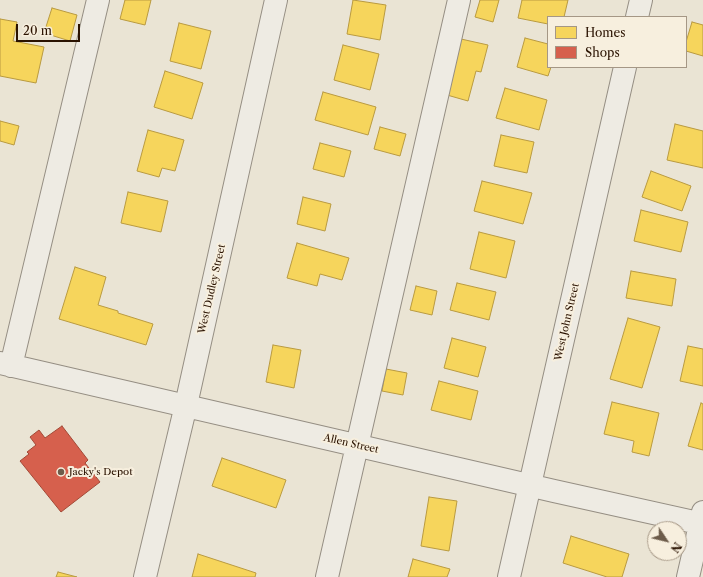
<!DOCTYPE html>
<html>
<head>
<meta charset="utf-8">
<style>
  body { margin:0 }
  #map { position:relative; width:703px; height:577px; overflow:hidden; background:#eae4d4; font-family:"Libre Caslon Text",serif }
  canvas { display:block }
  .legend { position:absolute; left:547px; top:16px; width:140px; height:52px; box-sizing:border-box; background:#f7efde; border:1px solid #a59785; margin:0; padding:5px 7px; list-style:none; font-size:12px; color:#2a1200 }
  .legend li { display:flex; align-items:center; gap:8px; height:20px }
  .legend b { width:20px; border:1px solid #a59785 }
  .north { position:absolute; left:647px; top:521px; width:40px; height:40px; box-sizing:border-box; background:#f7efde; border:1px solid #a59785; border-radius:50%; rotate:125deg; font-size:11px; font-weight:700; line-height:16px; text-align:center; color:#2a1200 }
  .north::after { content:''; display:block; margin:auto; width:14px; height:18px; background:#6d5c4a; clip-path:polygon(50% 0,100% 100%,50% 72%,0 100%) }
  .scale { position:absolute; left:16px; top:24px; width:64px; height:18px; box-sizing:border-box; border:2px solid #2a1200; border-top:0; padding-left:5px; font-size:12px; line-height:14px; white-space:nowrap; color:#2a1200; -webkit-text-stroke:3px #f7efde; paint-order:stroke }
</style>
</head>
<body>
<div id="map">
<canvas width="703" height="577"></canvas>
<ul class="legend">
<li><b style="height:11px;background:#f6d55c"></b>Homes</li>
<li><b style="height:11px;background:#d6604d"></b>Shops</li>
</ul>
<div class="north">N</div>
<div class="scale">20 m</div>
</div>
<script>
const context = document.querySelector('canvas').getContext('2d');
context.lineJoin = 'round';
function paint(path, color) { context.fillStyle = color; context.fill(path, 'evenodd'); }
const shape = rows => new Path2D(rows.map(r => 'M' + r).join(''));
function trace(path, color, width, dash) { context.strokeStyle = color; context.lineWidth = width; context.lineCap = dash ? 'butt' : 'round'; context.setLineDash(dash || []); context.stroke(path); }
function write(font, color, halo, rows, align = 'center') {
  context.font = font + ' "Libre Caslon Text",serif'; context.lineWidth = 4; context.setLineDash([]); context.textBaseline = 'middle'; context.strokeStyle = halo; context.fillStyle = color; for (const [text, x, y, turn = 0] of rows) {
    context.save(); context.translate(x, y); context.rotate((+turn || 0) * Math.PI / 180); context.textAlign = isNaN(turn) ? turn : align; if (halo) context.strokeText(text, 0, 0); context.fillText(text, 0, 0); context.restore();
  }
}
const homes = shape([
  [125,0,151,0,145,25,120,19,125,0],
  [353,0,386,5,380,40,347,34,353,0],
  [480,0,499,0,493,22,475,17,480,0],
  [522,0,568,0,564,17,548,17,548,24,518,18,522,0],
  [52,8,77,15,70,41,44,33,52,8],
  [0,19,17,22,13,41,44,47,36,83,0,76,0,19],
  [692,22,703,25,703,56,686,51,686,42,692,22],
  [179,23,211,31,201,69,170,61,179,23],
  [525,38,548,44,548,67,551,67,548,76,517,67,525,38],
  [461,39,488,45,481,72,476,71,468,101,447,95,461,39],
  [343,45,379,54,370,90,334,80,343,45],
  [165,71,203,83,192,119,154,107,165,71],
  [505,88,547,100,539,130,496,118,505,88],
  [323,92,376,107,368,135,315,120,323,92],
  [0,121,19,126,14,145,0,141,0,121],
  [675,124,703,131,703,168,667,160,675,124],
  [380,127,406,134,400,156,374,149,380,127],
  [148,130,184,140,175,171,162,168,159,177,137,171,148,130],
  [501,135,534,142,527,173,494,166,501,135],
  [320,143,351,151,344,177,313,169,320,143],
  [651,171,691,186,682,211,642,197,651,171],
  [482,181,532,193,523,224,474,211,482,181],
  [128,192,168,201,161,232,121,223,128,192],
  [303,197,331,204,325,231,297,224,303,197],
  [641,210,688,222,681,252,634,241,641,210],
  [479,232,515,241,506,278,470,269,479,232],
  [297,243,349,258,342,280,320,274,317,286,287,278,297,243],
  [75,267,106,277,98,305,118,311,118,313,153,324,146,345,59,319,75,267],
  [631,271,676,279,672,306,626,298,631,271],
  [457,283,496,292,489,320,450,310,457,283],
  [416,286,437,291,432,315,410,310,416,286],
  [628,318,660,327,642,388,610,379,628,318],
  [452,338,486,347,478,377,444,368,452,338],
  [273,345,301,350,294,388,266,382,273,345],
  [688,346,703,349,703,386,680,381,688,346],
  [386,369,407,373,403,395,382,391,386,369],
  [439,381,478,391,471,420,431,410,439,381],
  [612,402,659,413,649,456,632,452,634,441,604,434,612,402],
  [701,403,703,404,703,450,688,446,701,403],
  [222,458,286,480,276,508,212,486,222,458],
  [429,497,457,501,449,551,421,546,429,497],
  [571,536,629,554,622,577,607,577,563,563,571,536],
  [198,554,256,573,255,577,192,577,198,554],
  [413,559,450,569,447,577,408,577,413,559],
  [58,572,77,577,56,577,58,572]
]);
paint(homes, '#f6d55c');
trace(homes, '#b99a40', 1);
const shops = shape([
  [62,426,88,460,85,463,100,482,61,512,20,461,29,454,27,452,36,445,30,437,39,430,45,438,62,426]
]);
paint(shops, '#d6604d');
trace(shops, '#a24936', 1);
const minor = shape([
  [637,17,641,0],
  [0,363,554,491,703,524],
  [11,366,98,0],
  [145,577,186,405,276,0],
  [327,577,459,0],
  [509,577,625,67],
  [688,577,703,512]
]);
trace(minor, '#958e83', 24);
trace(minor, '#eeebe3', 22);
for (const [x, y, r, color] of [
  [61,472,4,"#6d5c4a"]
]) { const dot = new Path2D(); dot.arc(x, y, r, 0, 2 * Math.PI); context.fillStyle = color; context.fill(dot); trace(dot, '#f7efde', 1.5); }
write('10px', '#2a1200', '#f7efde', [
  ["West Dudley Street",212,289,-77],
  ["West John Street",567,322,-77],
  ["Allen Street",351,444,13]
]);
write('10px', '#2a1200', '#f7efde', [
  ["Jacky's Depot",69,472]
], 'left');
</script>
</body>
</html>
